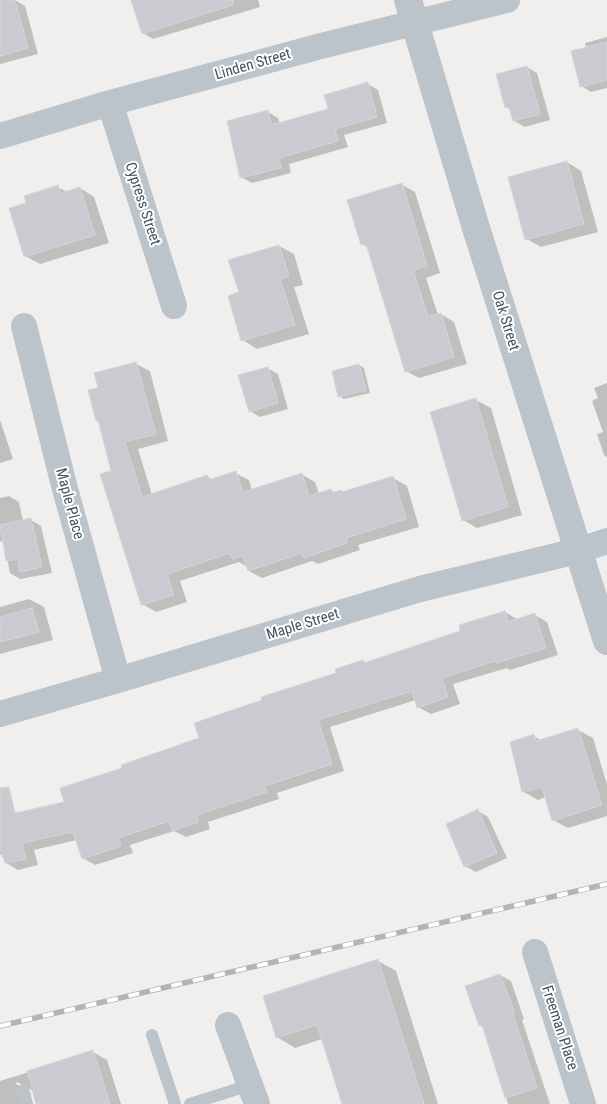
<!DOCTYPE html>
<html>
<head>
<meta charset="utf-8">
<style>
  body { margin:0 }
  canvas { display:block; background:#f1eeee }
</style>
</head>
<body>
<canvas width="607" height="1104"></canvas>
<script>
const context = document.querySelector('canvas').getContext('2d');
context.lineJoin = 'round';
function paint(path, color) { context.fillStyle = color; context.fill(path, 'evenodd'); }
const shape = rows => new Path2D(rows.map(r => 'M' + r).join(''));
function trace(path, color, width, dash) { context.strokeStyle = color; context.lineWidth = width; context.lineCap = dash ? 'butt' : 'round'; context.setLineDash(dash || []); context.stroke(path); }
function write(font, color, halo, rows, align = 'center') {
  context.font = font + ' "Roboto Condensed",sans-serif'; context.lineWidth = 4; context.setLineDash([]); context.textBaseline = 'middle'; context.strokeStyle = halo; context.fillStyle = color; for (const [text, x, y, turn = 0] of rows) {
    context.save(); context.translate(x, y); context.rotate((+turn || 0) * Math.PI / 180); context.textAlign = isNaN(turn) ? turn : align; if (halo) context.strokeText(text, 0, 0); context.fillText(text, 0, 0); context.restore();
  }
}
paint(shape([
  [15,0,25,6,38,54,0,64,0,5],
  [132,0,258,0,260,7,153,39,143,33],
  [607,37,607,88,591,92,581,86,586,48,585,43],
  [527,67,537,73,550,120,525,127,514,121,512,111,506,107],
  [368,84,378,90,387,123,344,135,348,147,289,164,291,173,252,183,241,177,268,112,278,118,280,124,330,110],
  [567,162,581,171,598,232,541,247,527,239],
  [401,184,415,192,440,273,426,278,438,315,441,314,454,322,467,364,419,378,406,371,369,248,362,244],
  [58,187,67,192,80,188,94,197,109,243,40,264,25,256],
  [279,246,294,254,303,285,294,287,309,334,257,349,243,340,240,293],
  [136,364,150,371,168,441,138,449,152,495,207,476,213,480,235,473,249,480,252,490,301,474,315,482,319,494,331,490,336,493,344,493,393,478,407,486,419,527,358,545,360,550,318,564,312,561,262,578,249,571,246,566,239,562,180,581,187,602,156,612,142,604,113,472,100,421,97,420,100,389],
  [359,365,364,368,370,393,344,399,339,396],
  [267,368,278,374,288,409,260,417,250,411],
  [607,383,607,457,604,455,597,434,603,432,592,401,598,398,594,388],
  [476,400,491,408,522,515,477,528,463,520],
  [0,420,13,459,0,463],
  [9,496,19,502,23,521,31,520,41,526,52,573,20,579,10,573,4,543,0,541,0,498],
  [29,599,44,607,53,640,0,654,0,607],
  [505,612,517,619,535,615,547,622,558,655,510,670,507,668,453,684,460,704,431,714,418,707,416,700,330,727,344,771,277,793,279,799,208,822,210,829,186,837,174,831,130,845,133,853,95,865,83,858,77,840,34,850,38,865,18,870,6,863,4,854,0,855,0,818,65,802,124,769,200,739,363,661,367,663,462,632],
  [578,730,593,738,607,784,607,816,568,828,553,820,546,797,538,800,524,792,534,736,542,741],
  [478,811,488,817,507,858,476,872,465,866],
  [378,961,396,971,438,1104,343,1104,322,1039,295,1048,277,1037],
  [500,975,511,981,524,1019,522,1020,550,1104,508,1104,484,1028,480,1025],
  [93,1052,107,1060,121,1104,36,1104,32,1090,17,1082,16,1084,31,1093,29,1100,30,1104,0,1104,0,1081]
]), '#0003');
const building = shape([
  [0,0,15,0,28,48,0,56,0,0],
  [131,0,233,0,233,5,142,34,131,0],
  [607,42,607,80,580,87,571,51,607,42],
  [527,66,540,114,513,121,509,107,505,108,496,74,527,66],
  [368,82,377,117,335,129,338,141,279,158,281,168,240,178,227,121,268,110,271,125,328,109,324,95,368,82],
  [567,161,584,224,525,240,508,177,567,161],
  [402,183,427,266,413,270,428,317,441,313,454,357,405,372,366,244,361,245,347,200,402,183],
  [58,185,61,193,80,187,95,235,24,257,9,208,26,203,24,196,58,185],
  [279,245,289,276,280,279,295,325,241,341,228,296,239,292,228,260,279,245],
  [136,362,156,434,125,442,142,497,207,475,209,480,236,471,243,492,302,473,309,496,331,489,332,493,341,490,342,492,393,476,406,519,346,538,347,543,304,558,302,553,248,571,243,556,232,559,230,553,167,574,174,595,141,605,100,474,111,471,98,420,96,421,88,390,98,388,94,373,136,362],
  [359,364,366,390,338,397,332,371,359,364],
  [268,367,278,403,249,412,238,375,268,367],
  [476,398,508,507,462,521,430,412,476,398],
  [31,518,42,567,20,572,18,559,6,561,0,525,31,518],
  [32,608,39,632,0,642,0,617,32,608],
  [505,611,508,622,535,613,546,648,496,663,495,661,442,678,448,697,417,708,412,691,318,720,332,764,265,786,267,792,196,815,198,822,172,831,169,821,118,838,121,846,82,859,73,832,22,843,26,859,5,863,0,848,0,788,9,787,15,813,64,802,60,788,122,768,121,765,199,738,194,723,262,700,261,697,336,673,335,669,363,660,364,663,460,631,459,625,505,611],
  [578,728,602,805,552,821,542,787,522,792,510,742,534,734,536,741,578,728],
  [478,809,497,853,464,867,446,824,478,809],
  [378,959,424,1104,342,1104,317,1025,276,1038,263,996,378,959],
  [500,974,515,1013,513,1014,537,1088,505,1098,482,1025,479,1026,465,986,500,974],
  [93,1050,110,1104,38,1104,27,1071,93,1050]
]);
paint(building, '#c9cbd1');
trace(building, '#d3d5da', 1);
trace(shape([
  [152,1035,175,1104],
  [23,1090,27,1104],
  [190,1104,250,1085]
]), '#bbc3cb', 12);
trace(shape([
  [110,103,174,306],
  [0,136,110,103,321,46,507,0],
  [24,326,65,489,118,680],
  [0,714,118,680,420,589,577,551,607,541],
  [535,952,583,1104],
  [228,1025,257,1104]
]), '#bbc3cb', 26);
trace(shape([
  [408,0,476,228,607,641]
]), '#bbc3cb', 28);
const rail = shape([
  [0,1026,607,884]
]);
trace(rail, '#b1b4b8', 5.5);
trace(rail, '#fff', 4, [11]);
write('15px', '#48525b', '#fff', [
  ["Linden Street",253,65,-16],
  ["Cypress Street",142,204,72],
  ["Oak Street",505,321,73],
  ["Maple Place",69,504,75],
  ["Maple Street",303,625,-17],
  ["Freeman Place",559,1028,72]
]);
</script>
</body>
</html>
